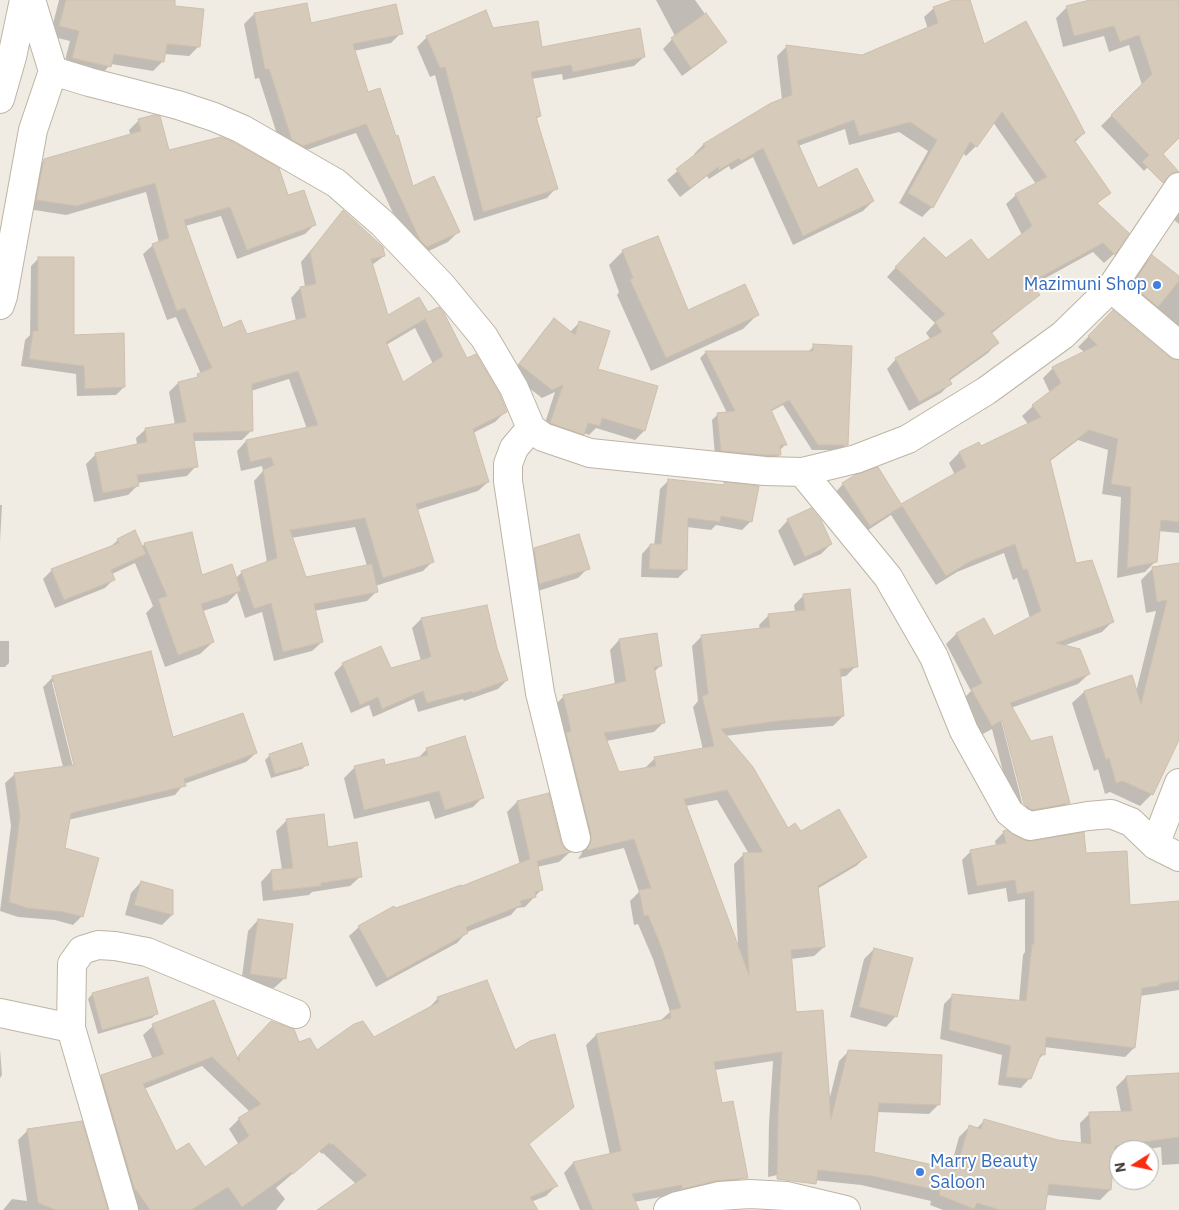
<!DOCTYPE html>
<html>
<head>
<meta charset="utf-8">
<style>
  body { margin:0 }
  #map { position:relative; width:1179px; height:1210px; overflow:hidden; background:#f1ece3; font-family:"IBM Plex Sans",sans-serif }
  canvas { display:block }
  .north { position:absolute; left:1109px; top:1140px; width:50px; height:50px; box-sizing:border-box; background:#fff; border:1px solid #b4b1ad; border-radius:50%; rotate:260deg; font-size:14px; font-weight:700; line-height:20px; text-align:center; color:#433c33 }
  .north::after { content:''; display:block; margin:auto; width:18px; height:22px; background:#fb2b10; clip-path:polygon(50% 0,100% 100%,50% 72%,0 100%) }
</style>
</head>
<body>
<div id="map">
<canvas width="1179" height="1210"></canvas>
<div class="north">N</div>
</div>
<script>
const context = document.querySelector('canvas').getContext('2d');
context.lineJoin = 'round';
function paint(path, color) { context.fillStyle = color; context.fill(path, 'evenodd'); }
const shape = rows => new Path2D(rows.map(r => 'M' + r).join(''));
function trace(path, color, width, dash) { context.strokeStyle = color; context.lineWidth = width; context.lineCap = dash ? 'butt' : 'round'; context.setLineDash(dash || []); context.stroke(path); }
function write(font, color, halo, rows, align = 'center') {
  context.font = font + ' "IBM Plex Sans",sans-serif'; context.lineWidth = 4; context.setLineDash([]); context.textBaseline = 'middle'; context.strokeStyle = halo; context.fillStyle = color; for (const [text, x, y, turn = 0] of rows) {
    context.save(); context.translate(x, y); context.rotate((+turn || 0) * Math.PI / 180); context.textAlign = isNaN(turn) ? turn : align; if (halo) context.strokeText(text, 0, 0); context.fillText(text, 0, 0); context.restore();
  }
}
paint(shape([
  [59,0,174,0,173,7,199,46,189,56,164,54,163,61,153,71,111,64,100,76,63,68,70,41,50,36],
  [656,0,695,0,725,42,716,51,682,76,663,49,675,36],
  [957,0,968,0,983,46,1084,133,1074,143,1109,193,1097,204,1127,233,1114,254,1104,263,1093,252,1031,286,1038,295,1028,304,991,334,997,343,988,353,949,381,950,384,941,393,909,411,887,369,896,359,931,340,926,333,935,323,887,277,914,248,946,260,988,262,1022,235,1006,204,1016,195,1036,184,993,122,976,146,966,156,963,153,932,207,922,217,899,203,928,151,899,132,849,145,845,129,798,146,817,190,873,201,863,211,793,245,753,157,731,170,729,166,709,179,707,176,680,197,667,180,695,156,694,154,704,144,782,100,777,56,787,46,862,56,928,29,924,17,934,8],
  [1109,0,1179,0,1179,136,1144,171,1101,126,1142,85,1129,45,1109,52,1104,36,1063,47,1056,18,1067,7],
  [306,5,310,24,401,33,391,43,354,51,367,94,412,188,458,232,448,242,416,257,410,250,356,133,292,155,282,150,259,78,255,79,244,24,254,14],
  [492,30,541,49,644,57,634,66,563,80,562,74,531,79,540,116,535,120,556,188,547,198,474,221,435,75,430,77,417,47,427,37],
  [139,120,168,151,288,197,314,225,305,234,237,259,221,216,185,226,223,330,246,335,296,321,291,298,300,288,305,287,301,262,343,212,384,256,372,265,387,317,428,314,466,360,504,413,495,422,473,433,488,482,478,491,417,510,432,562,423,571,375,586,377,591,367,601,314,611,322,642,312,651,274,661,262,612,245,618,237,593,227,603,203,611,213,642,200,654,165,667,146,613,153,606,135,563,112,574,114,579,105,588,55,608,43,579,52,570,110,547,118,540,142,547,144,544,191,533,201,576,236,578,242,572,267,563,254,481,263,471,262,466,241,471,237,451,246,441,307,429,289,379,251,391,252,430,242,440,193,441,196,466,187,476,137,483,138,485,128,495,94,502,86,464,96,454,137,445,136,438,146,429,175,425,169,392,178,383,193,380,201,374,176,317,167,320,143,254,153,245,159,243,146,192,66,215,28,209,34,170,44,161,131,136,129,130],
  [415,328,433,364,402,383,386,345],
  [355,527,367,566,305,579,291,538],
  [1179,212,1179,224,1174,220],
  [623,251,687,312,757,315,743,329,651,371,617,295,619,292,609,265],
  [1152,256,1179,278,1179,331,1123,296,1142,266],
  [39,258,72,336,124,387,116,395,77,396,76,374,21,366,25,340,30,335,31,266],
  [554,320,570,332,580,322,596,369,644,431,635,440,596,428,589,435,584,433,574,443,542,432,555,392,542,398,511,374,545,329],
  [1101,324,1175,362,1179,361,1179,533,1158,531,1156,561,1145,572,1117,578,1121,497,1102,494,1108,450,1078,440,1049,462,1075,565,1112,622,1102,632,1063,646,1089,674,1078,684,1011,708,1030,743,1068,803,1058,813,1014,814,992,729,981,735,962,700,971,691,946,644,956,634,984,620,993,637,1030,618,1017,578,1013,580,1004,553,957,572,936,585,891,515,859,536,833,495,843,484,901,506,955,475,949,463,959,453,979,443,981,448,1028,424,1022,416,1033,406,1050,393,1043,378,1053,368,1084,352,1078,347],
  [1000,716,1004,720,1027,810,1024,810],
  [814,346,847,444,840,450,812,450,783,405,770,412,785,445,780,450,780,454,774,460,715,456,712,420,718,414,727,413,700,358,706,352,808,352],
  [669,480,722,486,725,484,751,521,742,530,716,525,711,530,687,527,686,570,678,578,641,577,642,554,650,545,654,546,660,489],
  [0,505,2,505,0,542],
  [788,520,831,544,821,554,794,566,778,531],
  [535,549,588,568,578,578,529,594,524,559],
  [1179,565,1179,737,1152,794,1140,806,1110,792,1105,794,1098,769,1094,771,1072,703,1084,692,1136,692,1156,611,1146,613,1141,580,1153,568],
  [804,595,856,666,846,676,840,677,843,716,833,726,767,731,725,736,787,830,801,832,866,857,856,866,817,889,824,947,814,956,791,959,795,1013,829,1101,839,1061,849,1051,939,1104,929,1114,877,1112,872,1153,950,1170,959,1137,969,1127,976,1129,984,1121,1035,1139,1081,1144,1080,1123,1090,1113,1121,1112,1116,1087,1126,1077,1179,1074,1179,1164,1162,1165,1161,1147,1143,1150,1119,1150,1119,1154,1113,1154,1110,1190,1100,1200,1046,1195,1043,1210,943,1210,930,1205,931,1201,861,1185,803,1179,801,1170,768,1177,769,1124,773,1061,715,1070,721,1104,746,1173,736,1183,634,1202,638,1210,580,1210,564,1173,573,1163,610,1155,586,1045,596,1035,660,1021,670,1012,653,959,638,924,634,925,630,901,639,892,624,848,578,859,582,853,582,845,554,706,564,696,615,685,610,650,619,640,661,665,654,672,664,722,654,732,606,741,618,773,645,768,655,758,703,750,693,707,698,701,692,646,702,636,760,630,759,625,769,615,795,612,794,605],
  [717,800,749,854,744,854,734,864,738,946,686,806],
  [486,606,496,648,507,680,498,689,464,701,463,699,418,712,414,699,373,717,369,705,351,713,334,673,343,664,381,648,390,670,421,661,412,628,421,619],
  [0,641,9,641,9,663,5,667,0,667],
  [150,652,172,739,256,753,246,762,184,784,175,795,68,820,63,849,82,916,73,925,55,920,18,917,0,911,11,826,5,783,15,774,63,767,43,687,52,678],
  [52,682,54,682,77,771,74,771],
  [427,749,483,797,473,807,435,819,429,801,354,819,344,778,354,768,383,761,384,766,418,758],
  [270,755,307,764,302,769,271,778,265,760],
  [548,795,560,842,564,849,569,853,559,862,537,867,541,890,525,907,517,908,511,915,467,932,457,943,376,987,349,936,359,927,395,909,461,888,520,865,507,812,517,802],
  [287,820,327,848,361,876,350,886,312,892,309,895,263,901,261,882,271,871,282,870,276,831],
  [1004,832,1023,841,1085,854,1129,906,1179,902,1179,990,1140,996,1134,1048,1125,1057,1044,1047,1044,1054,1037,1061,1030,1078,1021,1088,998,1085,1002,1055,940,1039,944,1004,953,995,1019,1002,1023,955,1025,952,1025,899,1008,902,1006,888,968,895,962,860,971,851,996,846,995,841],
  [141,882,172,891,172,915,162,925,125,915,131,893],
  [258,920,285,978,274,988,241,984,248,931],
  [874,949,896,1016,886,1027,850,1017,864,959],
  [92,994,157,1013,152,1018,98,1034,88,999],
  [438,998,528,1145,556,1186,546,1196,531,1202,537,1210,319,1210,356,1184,323,1153,322,1154,319,1151,276,1188,285,1199,276,1210,134,1210,92,1086,102,1076,153,1060,143,1035,153,1026,236,1059,262,1032,299,1043,317,1051,374,1038,428,1009],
  [202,1066,250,1112,239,1119,229,1129,239,1145,204,1169,175,1153,144,1089],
  [0,1049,2,1075,0,1078],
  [28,1130,106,1210,3,1210,12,1199,27,1201,18,1140]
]), '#0003');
const building = shape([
  [66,0,175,0,175,6,204,9,200,47,167,44,164,62,114,54,111,67,72,58,79,31,59,26,66,0],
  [953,0,970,0,984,44,1026,21,1085,133,1074,140,1111,193,1097,203,1129,233,1115,255,1103,243,1030,283,1040,295,991,332,999,343,949,379,952,384,919,402,895,358,942,332,935,322,945,314,895,267,924,237,946,258,971,239,988,260,1032,226,1015,194,1047,177,1002,112,977,147,970,142,933,208,908,193,937,140,910,122,859,136,854,120,797,141,818,188,857,168,874,201,803,236,763,148,741,161,739,158,719,170,718,167,690,188,676,169,705,147,703,144,771,103,792,95,786,45,862,55,938,23,933,7,953,0],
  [1090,0,1179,0,1179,138,1163,154,1179,172,1172,173,1163,183,1142,162,1149,155,1111,115,1152,74,1139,35,1120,42,1114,26,1074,36,1066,6,1090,0],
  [307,3,311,23,396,4,403,34,353,44,368,92,380,88,396,136,398,135,413,186,434,176,460,232,427,247,420,240,366,124,303,146,292,140,269,69,265,69,254,13,307,3],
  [486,10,493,28,538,21,542,47,640,28,645,57,573,72,571,65,531,72,541,116,536,117,558,189,483,212,445,67,440,68,426,36,486,10],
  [706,13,727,42,691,68,671,38,706,13],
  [154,115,160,116,169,150,221,137,235,143,279,168,288,195,304,190,316,225,247,250,230,207,184,220,223,328,241,320,247,334,306,317,300,287,316,284,310,252,343,210,383,247,385,256,371,259,388,315,419,297,428,312,439,307,444,313,467,358,476,354,500,395,507,412,473,429,489,482,416,504,434,562,383,578,365,518,290,530,306,577,372,564,378,592,314,604,323,642,283,652,271,603,254,609,241,571,277,558,263,470,274,465,271,457,250,462,246,440,318,425,298,371,252,384,253,431,193,433,198,467,137,475,139,486,103,493,95,453,147,442,145,428,186,422,178,382,198,377,197,374,212,368,185,308,177,311,152,244,169,238,155,183,76,206,36,200,44,159,141,131,138,119,154,115],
  [425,319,443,356,403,382,386,342,425,319],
  [658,236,688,310,745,284,759,315,666,358,630,280,633,278,622,250,658,236],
  [1152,255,1179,276,1179,281,1158,307,1132,285,1152,255],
  [38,257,74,257,74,335,124,333,125,387,85,389,84,366,29,359,33,331,38,331,38,257],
  [1113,310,1169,357,1179,360,1179,522,1161,520,1157,562,1127,568,1131,487,1111,484,1118,439,1089,430,1050,460,1076,563,1092,560,1114,622,1056,643,1080,649,1090,674,1010,703,1031,741,1052,736,1070,803,1032,810,1024,804,1002,720,992,726,971,689,982,683,956,633,984,618,994,636,1041,611,1027,569,1023,570,1015,544,969,562,946,576,902,506,870,526,842,483,855,475,878,467,901,504,966,467,959,452,979,442,981,446,1041,417,1032,405,1061,383,1052,367,1097,345,1088,336,1113,310],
  [554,318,575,335,579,321,610,331,598,369,658,386,645,431,602,418,600,426,588,423,584,435,550,423,563,385,552,390,519,364,554,318],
  [813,344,852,346,848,445,818,445,789,400,771,410,787,445,780,445,781,455,766,455,721,451,717,413,735,411,705,351,813,351,813,344],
  [668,479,724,485,724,482,759,486,752,522,721,516,720,522,688,518,687,570,649,569,650,544,661,544,668,479],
  [811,508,821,520,832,544,805,557,787,519,811,508],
  [135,530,146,554,111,570,115,580,64,600,51,569,119,543,117,539,135,530],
  [192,532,202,575,232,564,241,591,201,604,214,642,178,655,158,599,167,596,144,543,192,532],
  [579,534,590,569,539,584,534,548,579,534],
  [1179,563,1179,740,1153,795,1123,781,1116,783,1109,758,1106,760,1084,691,1132,675,1141,704,1167,600,1157,602,1152,567,1179,563],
  [850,589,858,667,840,669,844,716,778,721,721,729,753,767,788,828,795,823,801,831,839,809,867,857,818,886,825,947,791,950,796,1012,823,1010,831,1119,848,1050,942,1055,940,1105,879,1103,874,1152,956,1170,969,1125,981,1129,984,1119,1058,1140,1091,1144,1089,1112,1132,1111,1126,1076,1179,1073,1179,1137,1115,1146,1111,1190,1049,1184,1045,1210,1000,1210,977,1203,974,1209,939,1195,940,1191,872,1176,818,1170,816,1184,777,1179,778,1113,782,1052,714,1062,722,1103,733,1101,748,1178,715,1181,682,1189,682,1185,632,1194,639,1210,593,1210,573,1162,621,1151,596,1034,671,1018,670,1010,681,1008,662,949,648,915,644,916,639,890,651,888,634,839,588,850,587,849,591,842,591,834,566,733,571,731,563,695,626,681,619,639,657,633,662,666,654,667,665,723,604,733,619,772,656,766,654,757,714,746,702,696,708,694,701,635,770,627,768,614,805,610,803,594,850,589],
  [727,790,763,852,743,853,749,975,684,799,727,790],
  [487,605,497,648,508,680,472,693,472,691,427,703,423,691,382,709,378,697,360,705,342,663,381,646,391,668,431,657,421,618,487,605],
  [151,651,173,737,243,713,257,753,184,779,186,786,71,813,65,848,99,858,83,917,64,912,27,908,9,902,20,816,14,773,74,765,52,676,151,651],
  [465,736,484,798,445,810,439,791,364,810,354,766,384,759,385,765,428,755,426,748,465,736],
  [302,743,309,765,275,774,269,754,302,743],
  [549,793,561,842,564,848,571,852,537,861,543,890,535,892,536,897,520,901,522,905,466,927,468,933,387,978,358,926,394,906,396,908,461,885,462,886,530,859,517,801,549,793],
  [324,814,328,847,357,842,362,877,321,883,321,886,273,891,271,870,293,868,286,819,324,814],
  [1007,830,1023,840,1032,841,1084,832,1086,853,1127,851,1130,905,1179,901,1179,981,1159,984,1159,986,1142,988,1135,1048,1046,1037,1045,1055,1041,1054,1031,1079,1006,1077,1011,1046,949,1030,952,994,1026,1001,1032,944,1034,944,1034,891,1017,894,1015,880,977,886,970,850,1006,843,1003,831,1007,830],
  [141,881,173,890,173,915,134,905,141,881],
  [258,919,293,924,286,979,250,974,258,919],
  [874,948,913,958,897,1017,859,1007,874,948],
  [148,977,158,1014,102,1030,92,993,148,977],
  [487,980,515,1050,530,1041,555,1034,574,1107,529,1144,558,1186,530,1197,538,1210,317,1210,367,1175,333,1144,332,1145,329,1143,293,1174,291,1172,242,1207,228,1187,191,1210,150,1210,136,1190,135,1191,101,1075,164,1054,152,1024,214,1000,239,1062,239,1055,271,1021,294,1029,299,1042,310,1038,317,1050,354,1024,363,1021,374,1037,439,1002,437,997,487,980],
  [212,1057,261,1104,238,1118,249,1136,205,1167,189,1143,176,1151,143,1084,212,1057],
  [82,1121,108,1210,56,1210,38,1203,27,1129,82,1121]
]);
paint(building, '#d6cabb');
trace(building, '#cebfab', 1);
const minor = shape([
  [53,71,89,82,178,105,214,117,242,129,336,183,383,224,442,286,484,337,514,388,531,428,543,437,590,453,765,471,802,472,856,459,908,439,986,391,1063,335,1111,288,1179,187],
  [0,99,12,57,24,0],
  [1111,288,1179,345],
  [0,305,3,296,33,130,53,71,31,0],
  [531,428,514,448,508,464,508,481,540,693,576,838],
  [802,472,888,577,934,657,964,731,1009,812,1020,821,1030,826,1088,816,1111,814,1131,822,1155,845,1179,857],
  [1155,845,1179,783],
  [0,1013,71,1028],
  [124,1210,71,1028,72,964,82,950,98,945,115,946,147,952,296,1014],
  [668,1210,677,1206,719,1196,750,1194,787,1196,846,1210]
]);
trace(minor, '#bdb4a5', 30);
trace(minor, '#fff', 28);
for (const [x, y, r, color] of [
  [1157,285,5,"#3f7fe0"],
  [920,1172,5,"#3f7fe0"]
]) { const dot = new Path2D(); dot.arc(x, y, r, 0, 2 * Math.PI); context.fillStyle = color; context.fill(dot); trace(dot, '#fff', 2); }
write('18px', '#366cbe', '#fff', [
  ["Mazimuni Shop",1147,285],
  ["Marry Beauty",930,1162,"left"],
  ["Saloon",930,1183,"left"]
], 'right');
</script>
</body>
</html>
